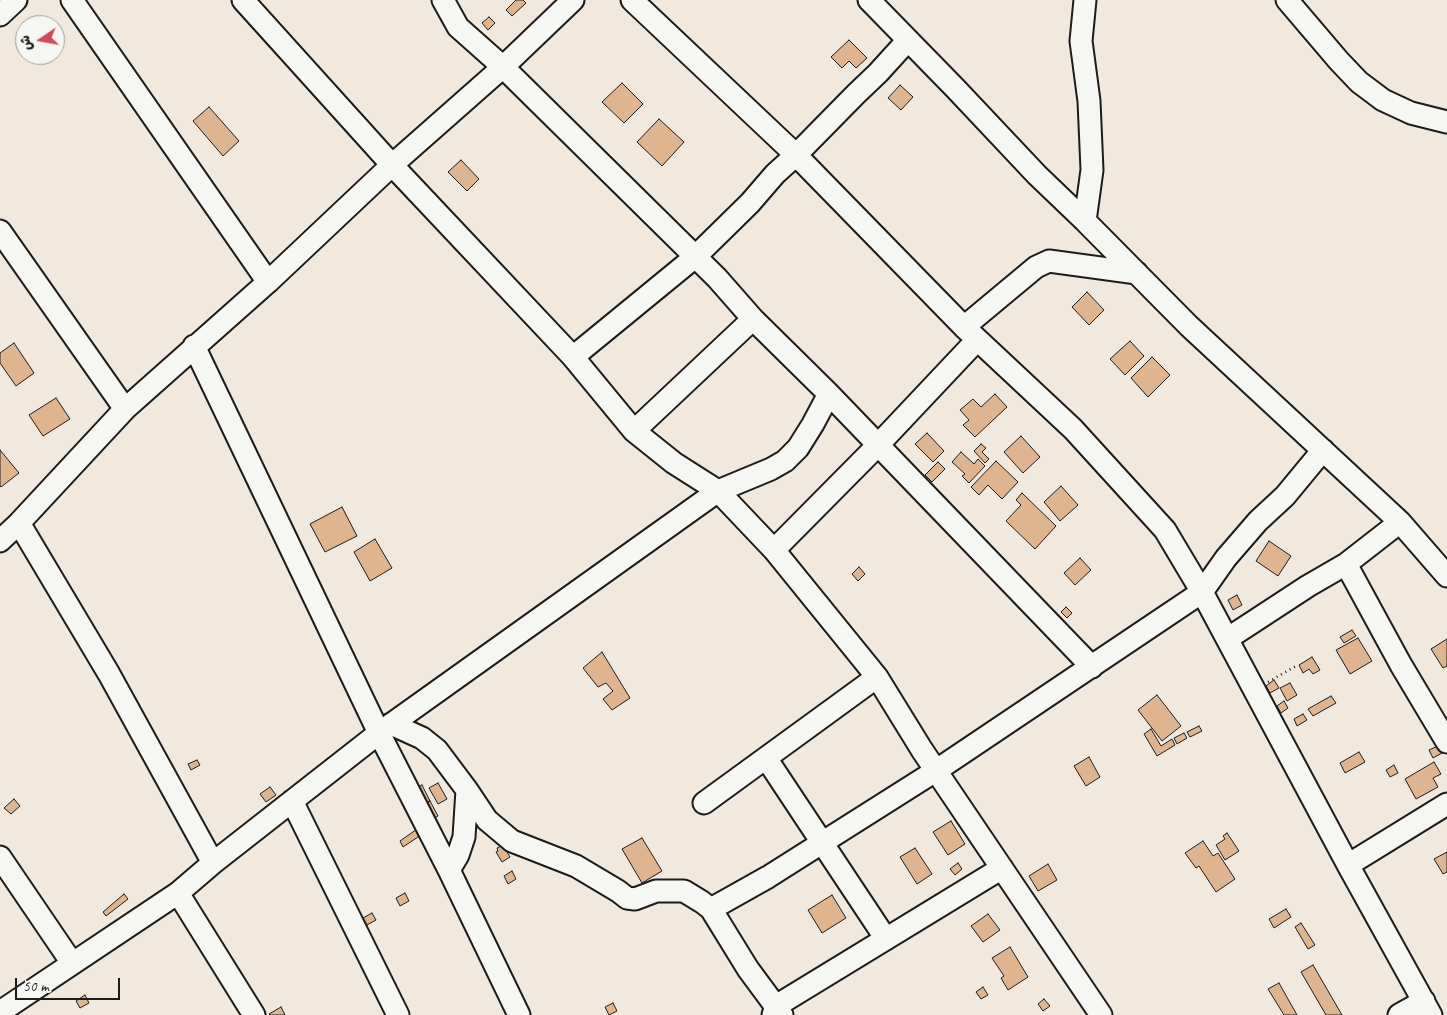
<!DOCTYPE html>
<html>
<head>
<meta charset="utf-8">
<style>
  body { margin:0 }
  #map { position:relative; width:1447px; height:1015px; overflow:hidden; background:#f1e9de; font-family:Caveat,"Playpen Sans Arabic",sans-serif }
  canvas { display:block }
  .north { position:absolute; left:15px; top:15px; width:50px; height:50px; box-sizing:border-box; background:#f6f6f2; border:1px solid #9f9f9c; border-radius:50%; rotate:258deg; font-size:14px; font-weight:700; line-height:20px; text-align:center; color:#1c1c1c }
  .north::after { content:''; display:block; margin:auto; width:18px; height:22px; background:#d1495b; clip-path:polygon(50% 0,100% 100%,50% 72%,0 100%) }
  .scale { position:absolute; left:15px; top:978px; width:105px; height:22px; box-sizing:border-box; border:2px solid #1c1c1c; border-top:0; padding-left:6px; font-size:15px; line-height:18px; white-space:nowrap; color:#1c1c1c; -webkit-text-stroke:4px #f6f6f2; paint-order:stroke }
</style>
</head>
<body>
<div id="map">
<canvas width="1447" height="1015"></canvas>
<div class="north">ش</div>
<div class="scale">50 m</div>
</div>
<script>
const context = document.querySelector('canvas').getContext('2d');
context.lineJoin = 'round';
function paint(path, color) { context.fillStyle = color; context.fill(path, 'evenodd'); }
const shape = rows => new Path2D(rows.map(r => 'M' + r).join(''));
function trace(path, color, width, dash) { context.strokeStyle = color; context.lineWidth = width; context.lineCap = dash ? 'butt' : 'round'; context.setLineDash(dash || []); context.stroke(path); }
const building = shape([
  [516,0,523,0,526,3,512,16,506,10,516,0],
  [489,17,495,23,488,30,482,23,489,17],
  [849,40,867,58,856,68,849,61,842,68,831,57,849,40],
  [622,83,643,104,624,123,602,102,622,83],
  [900,85,913,97,901,110,888,98,900,85],
  [209,107,239,141,223,156,193,121,209,107],
  [659,119,684,142,662,166,637,142,659,119],
  [461,160,479,179,467,191,448,172,461,160],
  [1087,292,1104,310,1089,325,1072,307,1087,292],
  [1130,341,1144,356,1125,375,1110,359,1130,341],
  [14,343,34,373,16,386,0,363,0,353,14,343],
  [1152,357,1170,375,1148,397,1131,378,1152,357],
  [995,394,1007,407,975,437,963,425,969,420,960,410,973,399,981,407,995,394],
  [56,398,70,419,43,436,29,415,56,398],
  [927,433,944,451,933,462,915,444,927,433],
  [1021,436,1040,457,1023,473,1004,452,1021,436],
  [981,444,986,448,982,452,989,459,985,463,974,451,981,444],
  [0,450,19,473,1,487,0,486,0,450],
  [961,452,974,464,978,459,985,466,969,483,962,476,965,474,952,462,961,452],
  [996,461,1018,482,1002,499,988,485,979,495,971,487,996,461],
  [938,462,945,469,932,482,925,475,938,462],
  [1061,486,1078,505,1060,521,1044,502,1061,486],
  [1022,493,1056,526,1035,549,1006,521,1021,505,1016,500,1022,493],
  [342,507,357,536,325,552,310,524,342,507],
  [375,539,392,568,370,581,354,552,375,539],
  [1269,541,1291,556,1278,576,1256,561,1269,541],
  [1080,558,1091,570,1075,585,1064,573,1080,558],
  [859,567,865,574,858,581,852,574,859,567],
  [1237,595,1242,605,1233,610,1228,600,1237,595],
  [1066,607,1072,613,1067,618,1061,612,1066,607],
  [1352,630,1356,636,1344,643,1340,637,1352,630],
  [1358,638,1372,661,1350,674,1336,650,1358,638],
  [1447,639,1447,666,1443,668,1431,649,1447,639],
  [602,652,630,698,612,710,603,699,613,691,606,683,598,687,583,668,602,652],
  [1312,657,1320,670,1313,674,1309,669,1303,673,1299,665,1312,657],
  [1274,680,1279,688,1270,693,1266,686,1274,680],
  [1290,683,1297,695,1287,701,1280,688,1290,683],
  [1157,695,1181,726,1162,741,1138,710,1157,695],
  [1331,696,1336,703,1313,716,1308,709,1331,696],
  [1284,701,1288,708,1281,713,1277,706,1284,701],
  [1303,714,1307,720,1297,726,1294,719,1303,714],
  [1199,726,1202,731,1190,737,1187,732,1199,726],
  [1151,729,1161,746,1172,739,1175,745,1157,756,1144,734,1151,729],
  [1184,733,1187,738,1177,744,1174,738,1184,733],
  [1440,745,1444,752,1433,758,1429,750,1440,745],
  [1359,752,1365,762,1345,773,1340,763,1359,752],
  [1089,757,1100,777,1086,786,1074,766,1089,757],
  [197,760,200,765,191,770,188,764,197,760],
  [1434,762,1441,774,1433,778,1438,787,1416,799,1405,779,1434,762],
  [1394,765,1398,773,1390,777,1386,770,1394,765],
  [438,783,447,799,438,804,429,788,438,783],
  [422,785,430,801,425,804,416,788,422,785],
  [270,787,276,795,266,802,260,794,270,787],
  [14,799,20,806,11,814,4,808,14,799],
  [430,801,438,816,432,819,425,804,430,801],
  [951,821,965,844,948,855,933,832,951,821],
  [420,827,424,833,403,847,400,841,420,827],
  [1227,833,1239,851,1225,860,1216,845,1225,839,1223,836,1227,833],
  [642,838,662,871,642,883,622,849,642,838],
  [1203,841,1213,856,1218,853,1235,879,1216,892,1199,866,1196,868,1185,853,1203,841],
  [503,845,510,857,502,862,496,852,498,851,497,848,503,845],
  [915,848,932,874,917,884,900,857,915,848],
  [1447,852,1447,872,1443,874,1434,859,1447,852],
  [958,863,962,869,955,875,950,869,958,863],
  [1048,864,1057,880,1038,891,1029,876,1048,864],
  [512,871,516,879,508,884,504,876,512,871],
  [405,893,409,901,400,906,396,898,405,893],
  [124,894,128,899,106,916,103,912,124,894],
  [832,895,846,918,822,933,808,910,832,895],
  [1286,909,1291,917,1274,928,1269,919,1286,909],
  [372,913,376,920,367,925,363,918,372,913],
  [988,914,1000,930,983,942,971,926,988,914],
  [1301,923,1315,945,1308,949,1295,927,1301,923],
  [1010,947,1028,977,1008,990,1001,978,1004,976,992,958,1010,947],
  [1313,965,1342,1015,1326,1015,1301,972,1313,965],
  [1279,983,1297,1015,1284,1015,1268,989,1279,983],
  [983,987,988,995,981,999,976,992,983,987],
  [85,995,89,1003,80,1008,76,1001,85,995],
  [1044,999,1050,1006,1043,1011,1038,1004,1044,999],
  [613,1003,617,1011,609,1015,605,1007,613,1003],
  [281,1007,285,1015,270,1015,269,1014,281,1007]
]);
paint(building, '#dfb590');
trace(building, '#1c1c1c', 1);
const minor = shape([
  [72,0,268,282],
  [243,0,392,165,573,357,634,431,674,463,718,491,771,469,785,461,798,448,813,424,829,394],
  [443,0,458,27,503,67,717,278,753,319,829,394,1092,667],
  [632,0,796,155,856,94,878,73,908,40],
  [869,0,955,88,1037,175,1085,221,1189,326,1400,522,1447,576],
  [1287,0,1339,61,1359,82,1383,100,1411,113,1447,122],
  [0,15,16,0],
  [1085,221,1092,170,1089,101,1081,41,1085,0],
  [0,231,125,409],
  [964,327,1036,267,1049,261,1137,273],
  [194,346,379,733,449,870,519,1015],
  [573,357,695,257,750,203,775,174,796,155,964,327,1073,429,1165,530,1202,592,1226,558,1258,521,1285,496,1323,450],
  [634,431,753,319],
  [19,523,109,674,213,863],
  [0,541,19,523,125,409,268,282,392,165,503,67,573,0],
  [774,550,878,445,977,340],
  [1346,564,1401,665,1447,742],
  [1227,639,1308,586,1346,564,1400,522],
  [391,724,422,738,437,750,467,790,487,820,512,841,576,866,618,891,627,898,635,899,656,891,684,891,702,902,711,909,716,917,748,969,782,1015],
  [766,758,886,939],
  [292,801,398,1015],
  [704,803,877,677],
  [0,857,72,963],
  [1348,865,1447,804],
  [449,870,458,855,464,837,467,790],
  [178,893,254,1015],
  [711,909,768,877,937,770,1202,592,1348,865,1431,1015],
  [0,1012,178,893,213,863,379,733,718,491,774,550,877,677,922,750,1101,1015],
  [773,1015,776,1006,1002,868],
  [1399,1015,1424,1001]
]);
trace(minor, '#1c1c1c', 25);
trace(shape([
  [1268,682,1296,666]
]), '#1c1c1c', 2.5, [1, 4]);
trace(minor, '#f6f6f2', 21);
</script>
</body>
</html>
